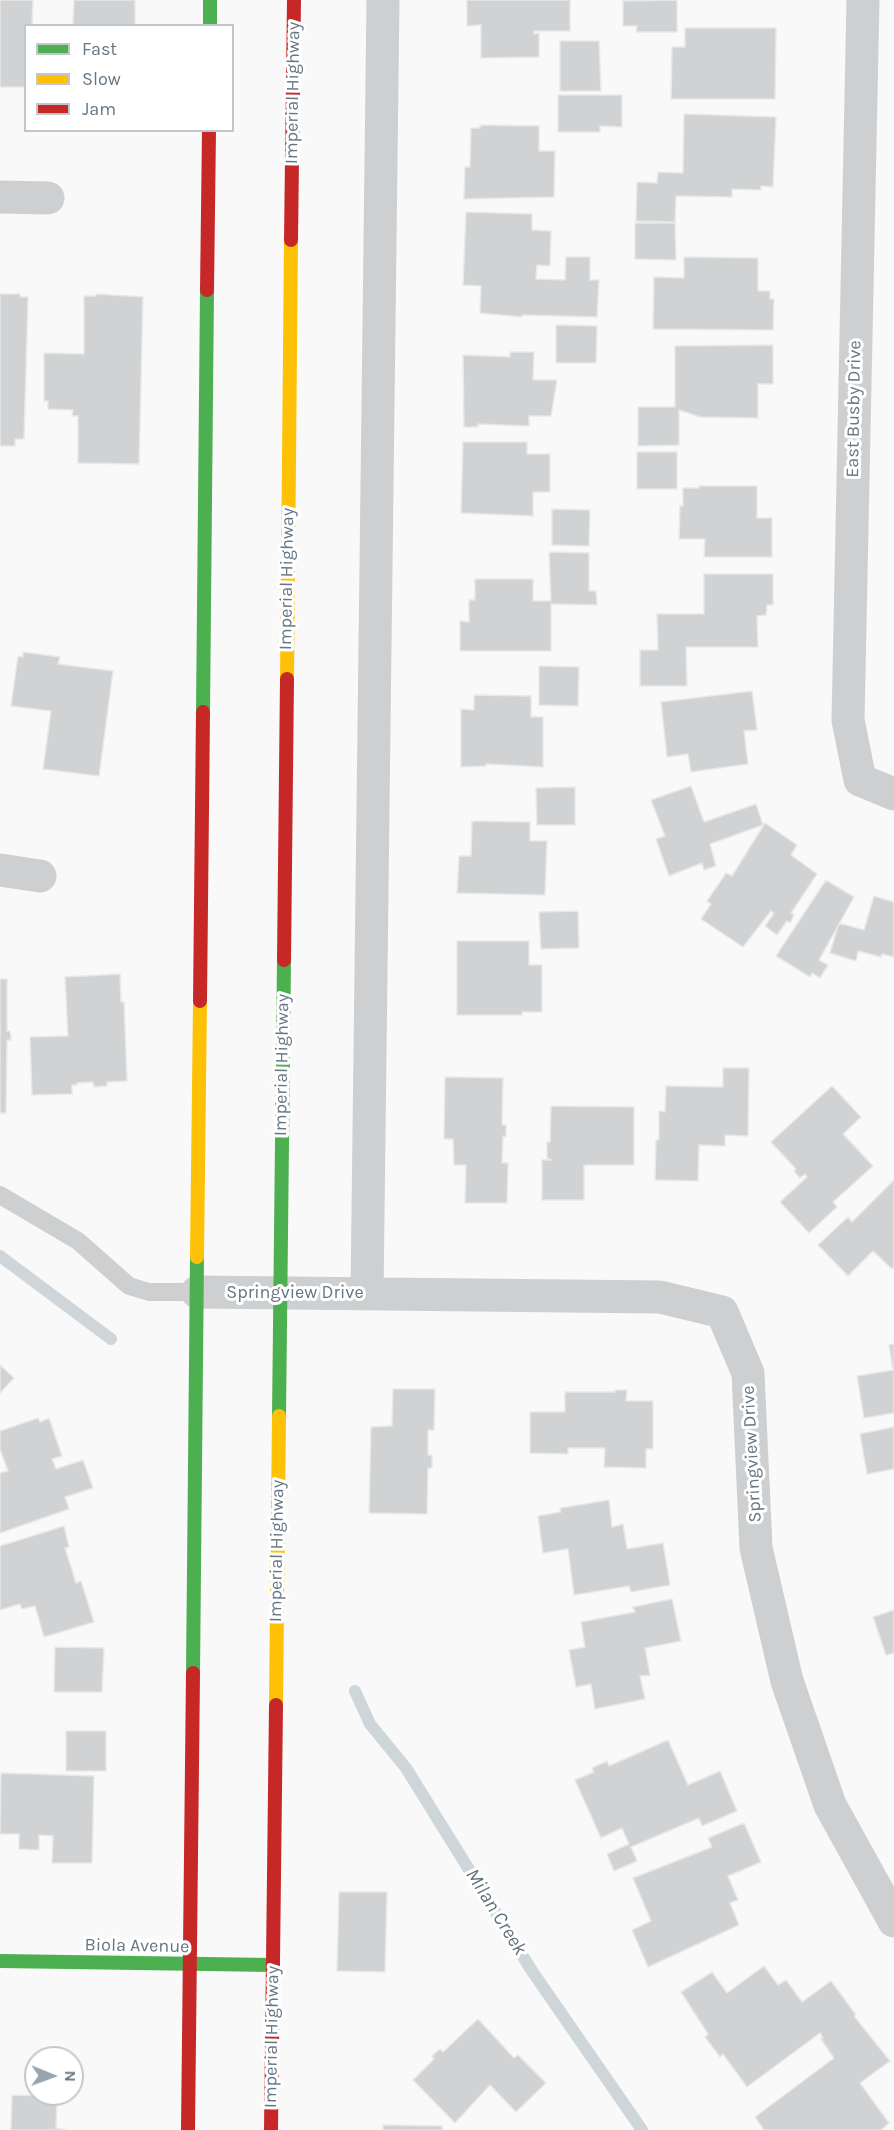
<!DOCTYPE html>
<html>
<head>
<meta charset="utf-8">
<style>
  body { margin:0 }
  #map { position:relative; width:894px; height:2130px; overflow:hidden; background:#f9f9f9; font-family:Karla,sans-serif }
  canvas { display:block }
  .legend { position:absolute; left:24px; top:24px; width:210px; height:108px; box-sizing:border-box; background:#fff; border:2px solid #c1c8cd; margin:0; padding:8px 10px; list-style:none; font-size:18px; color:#657683 }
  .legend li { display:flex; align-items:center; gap:12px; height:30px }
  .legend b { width:30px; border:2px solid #c1c8cd }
  .north { position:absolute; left:24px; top:2046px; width:60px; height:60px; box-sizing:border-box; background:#fff; border:2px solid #c1c8cd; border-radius:50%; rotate:91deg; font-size:16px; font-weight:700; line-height:24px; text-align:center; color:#657683 }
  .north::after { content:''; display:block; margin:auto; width:21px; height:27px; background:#99a4ac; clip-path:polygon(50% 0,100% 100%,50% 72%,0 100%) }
</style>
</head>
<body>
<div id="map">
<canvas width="894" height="2130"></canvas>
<ul class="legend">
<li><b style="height:8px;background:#4caf50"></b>Fast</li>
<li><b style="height:8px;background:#ffc107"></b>Slow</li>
<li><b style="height:8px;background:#c62828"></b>Jam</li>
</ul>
<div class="north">N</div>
</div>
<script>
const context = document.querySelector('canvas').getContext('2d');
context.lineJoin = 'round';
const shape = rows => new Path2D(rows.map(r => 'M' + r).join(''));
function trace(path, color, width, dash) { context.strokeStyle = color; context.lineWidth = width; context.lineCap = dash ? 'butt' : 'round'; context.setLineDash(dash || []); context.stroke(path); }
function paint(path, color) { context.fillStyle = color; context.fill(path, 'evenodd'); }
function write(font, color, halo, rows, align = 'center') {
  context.font = font + ' Karla,sans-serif'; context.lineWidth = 6; context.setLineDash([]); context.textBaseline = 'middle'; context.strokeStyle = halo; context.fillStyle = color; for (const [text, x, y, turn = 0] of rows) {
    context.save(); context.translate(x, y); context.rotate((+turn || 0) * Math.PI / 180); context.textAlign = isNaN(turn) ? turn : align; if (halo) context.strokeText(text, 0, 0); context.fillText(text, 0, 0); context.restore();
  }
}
trace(shape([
  [0,1256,111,1339],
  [355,1691,370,1724,406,1768,532,1971,642,2130]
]), '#ced6d9', 12);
const building = shape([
  [0,0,33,0,32,26,26,26,26,87,0,87,0,0],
  [74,0,135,0,135,26,73,26,74,0],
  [467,0,570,0,570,31,534,31,534,34,539,33,539,57,481,58,481,25,467,26,467,0],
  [677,0,677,32,636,32,637,26,623,26,623,1,677,0],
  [685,28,776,28,775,99,671,99,672,47,685,47,685,28],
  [560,41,599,41,601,91,560,91,560,41],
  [558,95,622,95,622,127,600,126,600,132,558,132,558,95],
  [684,114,776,117,773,187,761,186,761,190,732,189,732,197,676,196,675,222,636,221,637,182,657,183,658,172,683,173,684,114],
  [480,125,539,126,539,151,555,151,554,197,464,199,465,167,470,167,471,128,480,128,480,125],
  [466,212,532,214,532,230,551,231,550,266,537,265,536,279,565,280,566,257,590,257,590,280,599,280,597,317,522,315,522,317,480,313,481,286,463,285,466,212],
  [635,223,675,223,676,260,635,259,635,223],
  [684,257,758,258,758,291,770,291,770,299,774,299,773,330,653,329,654,277,684,278,684,257],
  [0,294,20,294,20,297,28,297,24,439,15,439,15,446,0,446,0,294],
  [96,294,143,297,139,464,78,463,78,416,72,416,73,410,48,409,48,401,44,401,44,353,84,354,84,296,96,296,96,294],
  [556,325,597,326,596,363,556,363,556,325],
  [773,345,773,384,758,384,758,418,700,417,679,410,679,445,638,446,638,407,675,407,675,346,773,345],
  [510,352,534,352,533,380,557,380,551,416,529,416,529,426,478,424,478,427,464,427,463,355,510,357,510,352],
  [463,442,527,442,527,454,550,454,550,492,533,492,533,516,461,513,463,442],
  [637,452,677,452,677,489,637,489,637,452],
  [699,486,757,486,757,518,772,518,772,557,704,557,705,539,679,539,680,506,683,506,683,488,699,488,699,486],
  [552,509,590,510,589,546,552,545,552,509],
  [549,552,589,553,589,591,596,591,597,605,551,604,551,651,460,651,460,621,469,622,469,600,475,600,475,579,533,579,533,601,551,601,549,552],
  [704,574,773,574,773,605,767,605,766,615,757,616,758,647,686,647,687,686,640,686,640,650,658,650,657,614,704,614,704,574],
  [23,652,60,657,58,664,113,671,99,776,43,769,51,711,11,706,18,656,23,657,23,652],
  [539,666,579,667,578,706,539,705,539,666],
  [752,691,757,730,744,731,748,764,691,772,688,754,667,757,661,702,752,691],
  [474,695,531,696,531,717,543,717,543,767,486,764,486,766,461,767,461,709,474,710,474,695],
  [691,786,704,822,756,804,763,825,710,844,716,866,704,870,702,863,669,876,656,839,665,836,651,800,691,786],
  [575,787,575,825,537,825,536,788,575,787],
  [472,821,530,822,530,841,547,841,545,895,457,893,459,856,471,856,472,821],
  [765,823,797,845,791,855,817,874,791,913,794,915,790,923,787,921,777,935,765,926,774,913,771,911,743,947,701,919,711,904,707,901,726,873,732,876,765,823],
  [826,880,854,897,819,960,828,965,820,978,812,973,810,977,776,956,826,880],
  [874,896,894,902,894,957,882,954,881,957,858,951,856,961,830,953,839,923,864,930,874,896],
  [578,911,579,948,541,949,539,912,578,911],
  [457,941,529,941,529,965,542,965,542,1012,522,1012,522,1015,457,1015,457,941],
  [120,974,121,1002,124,1002,127,1081,107,1082,107,1086,94,1087,93,1082,77,1083,77,1085,72,1085,72,1094,32,1095,30,1037,68,1036,65,977,120,974],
  [0,979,7,979,7,1031,10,1031,11,1040,7,1040,6,1113,0,1113,0,979],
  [723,1068,749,1068,748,1136,725,1135,725,1146,699,1145,698,1181,655,1180,656,1140,659,1140,659,1111,665,1112,666,1086,723,1087,723,1068],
  [445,1077,503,1078,502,1125,506,1125,506,1137,503,1136,502,1163,508,1163,507,1203,465,1203,466,1165,454,1165,453,1139,444,1139,445,1077],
  [832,1086,861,1117,843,1134,873,1166,833,1202,837,1207,809,1233,780,1202,807,1177,805,1174,800,1178,794,1171,796,1169,771,1142,832,1086],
  [551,1106,634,1107,634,1165,584,1165,584,1200,542,1200,542,1160,551,1160,547,1158,547,1142,550,1142,551,1106],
  [894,1180,894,1267,892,1269,873,1251,848,1276,818,1245,848,1217,852,1222,894,1180],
  [894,1344,894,1413,864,1418,857,1376,893,1370,889,1345,894,1344],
  [0,1365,14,1378,0,1393,0,1365],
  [393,1389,435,1389,434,1430,428,1430,428,1455,432,1455,432,1468,428,1468,427,1514,369,1513,371,1427,392,1426,393,1389],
  [615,1390,627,1390,626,1401,653,1401,653,1449,646,1449,646,1468,604,1467,605,1448,568,1448,568,1454,530,1453,530,1412,565,1412,565,1392,615,1392,615,1390],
  [38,1418,40,1422,49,1418,62,1456,52,1459,56,1469,83,1460,93,1488,65,1497,69,1509,0,1533,0,1473,8,1471,0,1449,0,1431,38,1418],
  [894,1427,894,1469,867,1474,860,1434,894,1427],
  [609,1500,612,1527,623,1524,627,1549,663,1543,670,1585,631,1592,629,1586,574,1595,568,1549,543,1553,538,1516,561,1512,560,1508,609,1500],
  [64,1526,69,1547,65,1548,76,1583,81,1581,94,1622,44,1637,35,1606,22,1609,20,1604,0,1610,0,1546,64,1526],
  [672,1599,681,1641,645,1648,650,1675,640,1676,645,1699,595,1709,591,1684,576,1687,569,1650,585,1647,581,1622,635,1612,633,1607,672,1599],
  [894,1610,894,1653,886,1655,873,1617,894,1610],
  [55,1647,104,1648,102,1692,54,1692,55,1647],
  [66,1731,106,1731,106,1771,66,1771,66,1731],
  [668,1740,688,1785,720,1771,737,1811,702,1826,699,1818,631,1847,637,1861,614,1871,607,1854,629,1844,622,1828,601,1838,575,1780,594,1772,592,1768,607,1761,609,1766,668,1740],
  [1,1773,94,1776,92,1863,52,1863,53,1836,39,1835,39,1850,19,1849,19,1834,0,1834,1,1773],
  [744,1823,761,1862,728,1876,738,1900,730,1903,739,1925,648,1967,632,1930,651,1921,633,1878,712,1847,708,1838,744,1823],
  [339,1892,387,1892,385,1972,337,1971,339,1892],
  [764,1966,778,1985,786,1980,802,2002,831,1981,856,2015,854,2016,890,2061,860,2083,889,2123,881,2130,764,2130,755,2117,834,2058,821,2039,823,2038,820,2033,747,2087,723,2054,720,2057,705,2037,708,2034,681,1992,712,1972,727,1993,764,1966],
  [478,2019,514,2058,518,2055,546,2083,516,2112,490,2085,455,2123,413,2080,434,2059,432,2056,440,2049,443,2052,478,2019],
  [12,2095,57,2096,56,2128,66,2130,11,2130,12,2095],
  [383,2125,442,2126,442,2130,383,2130,383,2125]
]);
paint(building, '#d0d2d3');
trace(building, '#e8e8e8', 1.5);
trace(shape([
  [0,1195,78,1241,129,1286,149,1292,197,1292]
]), '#cecfd0', 18);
trace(shape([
  [863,0,848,720,860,780,894,794],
  [0,197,48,198],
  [0,870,40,876],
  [197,1292,660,1297,722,1312,748,1373,756,1548,787,1681,830,1805,894,1921],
  [367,1293,383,0]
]), '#cecfd0', 33);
trace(shape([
  [210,0,210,26],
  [203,712,207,290],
  [279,1416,284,960],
  [193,1673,197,1257],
  [0,1961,273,1965]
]), '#4caf50', 14);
trace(shape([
  [287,679,291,240],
  [197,1257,200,1001],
  [276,1705,279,1416]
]), '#ffc107', 14);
trace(shape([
  [291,240,294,0],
  [207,290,209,130],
  [284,960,287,679],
  [200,1001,203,712],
  [188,2130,193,1673],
  [271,2130,276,1705]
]), '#c62828', 14);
write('18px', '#657683', '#fff', [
  ["Imperial Highway",293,93,-89],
  ["East Busby Drive",854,409,-89],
  ["Imperial Highway",287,579,-89],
  ["Imperial Highway",282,1065,-89],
  ["Springview Drive",295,1293],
  ["Springview Drive",752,1454,-93],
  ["Imperial Highway",277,1551,-89],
  ["Biola Avenue",137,1946,1],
  ["Imperial Highway",272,2037,-89]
]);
write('italic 20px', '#60757c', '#fff', [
  ["Milan Creek",496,1912,58]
]);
</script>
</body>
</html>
